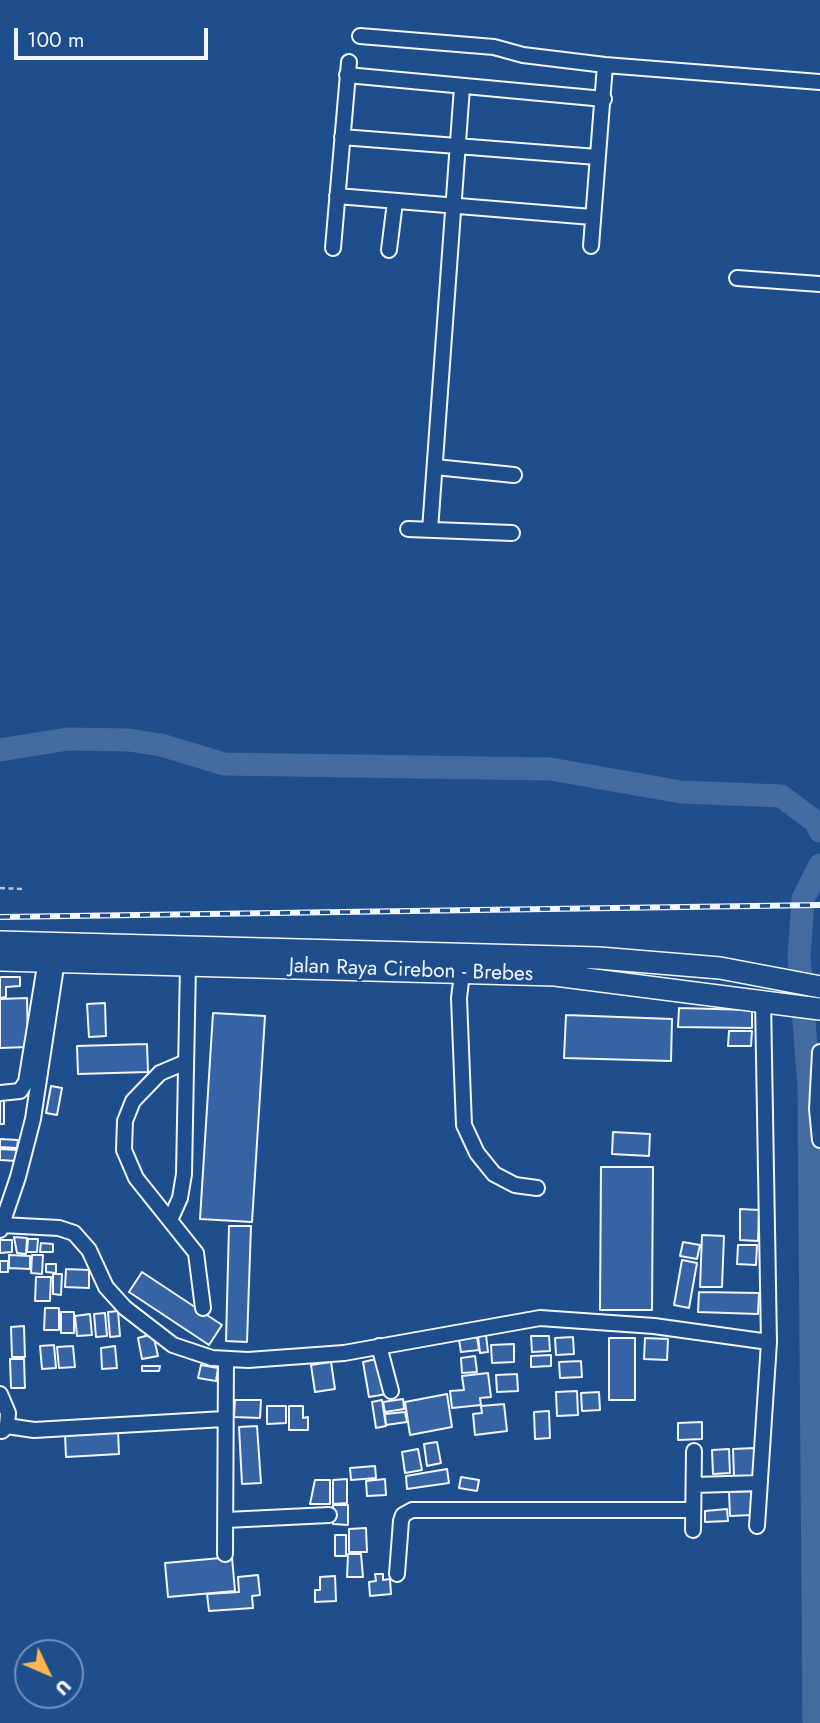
<!DOCTYPE html>
<html>
<head>
<meta charset="utf-8">
<style>
  body { margin:0 }
  #map { position:relative; width:820px; height:1723px; overflow:hidden; background:#1f4e8c; font-family:Jost,sans-serif }
  canvas { display:block }
  .north { position:absolute; left:14px; top:1639px; width:70px; height:70px; box-sizing:border-box; background:#1f4e8c; border:2px solid #7391ba; border-radius:50%; rotate:134deg; font-size:19px; font-weight:700; line-height:28px; text-align:center; color:#f2f6ff }
  .north::after { content:''; display:block; margin:auto; width:24px; height:32px; background:#ffb74d; clip-path:polygon(50% 0,100% 100%,50% 72%,0 100%) }
  .scale { position:absolute; left:14px; top:28px; width:194px; height:32px; box-sizing:border-box; border:4px solid #f2f6ff; border-top:0; padding-left:9px; font-size:21px; line-height:24px; white-space:nowrap; color:#f2f6ff; -webkit-text-stroke:5px #1f4e8c; paint-order:stroke }
</style>
</head>
<body>
<div id="map">
<canvas width="820" height="1723"></canvas>
<div class="north">U</div>
<div class="scale">100 m</div>
</div>
<script>
const context = document.querySelector('canvas').getContext('2d');
context.lineJoin = 'round';
const shape = rows => new Path2D(rows.map(r => 'M' + r).join(''));
function trace(path, color, width, dash) { context.strokeStyle = color; context.lineWidth = width; context.lineCap = dash ? 'butt' : 'round'; context.setLineDash(dash || []); context.stroke(path); }
function paint(path, color) { context.fillStyle = color; context.fill(path, 'evenodd'); }
function write(font, color, halo, rows, align = 'center') {
  context.font = font + ' Jost,sans-serif'; context.lineWidth = 5; context.setLineDash([]); context.textBaseline = 'middle'; context.strokeStyle = halo; context.fillStyle = color; for (const [text, x, y, turn = 0] of rows) {
    context.save(); context.translate(x, y); context.rotate((+turn || 0) * Math.PI / 180); context.textAlign = isNaN(turn) ? turn : align; if (halo) context.strokeText(text, 0, 0); context.fillText(text, 0, 0); context.restore();
  }
}
trace(shape([
  [0,750,68,739,129,740,161,745,224,764,550,769,681,792,781,796,816,822,820,831],
  [814,1723,809,1086,799,957,803,899,820,865]
]), '#446ba0', 23);
const building = shape([
  [0,977,20,977,20,986,6,987,6,997,0,998,0,977],
  [27,998,28,1047,0,1048,0,999,27,998],
  [105,1003,106,1036,89,1037,87,1004,105,1003],
  [679,1008,752,1010,752,1028,678,1027,679,1008],
  [213,1013,265,1016,252,1222,200,1219,213,1013],
  [566,1015,672,1019,671,1061,564,1058,566,1015],
  [729,1031,752,1031,751,1046,728,1046,729,1031],
  [147,1044,148,1072,78,1074,77,1046,147,1044],
  [51,1086,62,1088,57,1115,46,1113,51,1086],
  [0,1098,4,1098,4,1124,0,1124,0,1098],
  [613,1132,650,1134,649,1156,612,1154,613,1132],
  [0,1139,18,1140,17,1148,0,1147,0,1139],
  [0,1149,17,1150,16,1161,0,1160,0,1149],
  [601,1167,653,1167,652,1310,600,1310,601,1167],
  [740,1209,759,1210,758,1241,740,1240,740,1209],
  [229,1226,251,1226,247,1342,226,1341,229,1226],
  [702,1235,724,1236,722,1287,700,1287,702,1235],
  [14,1237,27,1238,26,1254,17,1253,14,1237],
  [28,1239,38,1239,37,1252,27,1252,28,1239],
  [0,1240,12,1240,12,1252,0,1253,0,1240],
  [683,1242,700,1245,697,1259,680,1256,683,1242],
  [41,1243,53,1244,53,1252,40,1252,41,1243],
  [738,1245,757,1245,756,1265,737,1264,738,1245],
  [9,1255,30,1256,30,1269,9,1268,9,1255],
  [32,1255,43,1255,42,1274,31,1273,32,1255],
  [682,1260,697,1263,689,1308,674,1305,682,1260],
  [0,1261,8,1261,8,1272,0,1272,0,1261],
  [46,1264,56,1264,56,1273,46,1272,46,1264],
  [66,1269,89,1270,89,1288,65,1287,66,1269],
  [142,1272,222,1325,209,1345,129,1292,142,1272],
  [53,1274,62,1274,61,1295,53,1294,53,1274],
  [36,1277,51,1277,50,1301,35,1301,36,1277],
  [699,1292,759,1293,758,1314,698,1312,699,1292],
  [45,1308,59,1308,59,1330,44,1330,45,1308],
  [118,1311,120,1336,110,1337,108,1312,118,1311],
  [61,1312,74,1312,74,1333,61,1333,61,1312],
  [105,1313,107,1336,96,1337,94,1314,105,1313],
  [90,1314,92,1335,77,1336,75,1316,90,1314],
  [24,1326,25,1357,12,1357,11,1327,24,1326],
  [153,1334,158,1356,142,1359,138,1338,153,1334],
  [486,1335,488,1352,480,1353,478,1336,486,1335],
  [531,1336,549,1336,550,1351,532,1352,531,1336],
  [477,1337,479,1350,461,1352,459,1340,477,1337],
  [573,1337,574,1354,556,1355,555,1338,573,1337],
  [609,1338,635,1338,635,1400,609,1400,609,1338],
  [645,1338,668,1339,667,1360,644,1359,645,1338],
  [514,1344,514,1362,492,1363,491,1345,514,1344],
  [54,1345,56,1368,42,1369,40,1346,54,1345],
  [73,1346,75,1367,59,1368,57,1347,73,1346],
  [115,1346,117,1368,102,1369,101,1348,115,1346],
  [551,1355,551,1366,531,1367,531,1356,551,1355],
  [475,1356,477,1372,462,1373,461,1358,475,1356],
  [381,1358,387,1394,369,1397,363,1362,381,1358],
  [10,1359,24,1359,25,1388,11,1388,10,1359],
  [581,1361,582,1377,560,1378,559,1362,581,1361],
  [331,1362,335,1389,315,1392,311,1365,331,1362],
  [201,1365,218,1368,216,1381,198,1378,201,1365],
  [142,1366,160,1366,159,1371,142,1371,142,1366],
  [488,1373,491,1397,480,1398,481,1405,452,1408,450,1391,464,1390,462,1376,488,1373],
  [517,1374,518,1391,497,1392,496,1375,517,1374],
  [577,1391,578,1415,557,1416,556,1392,577,1391],
  [599,1392,600,1410,582,1411,581,1393,599,1392],
  [447,1394,452,1427,410,1435,405,1402,447,1394],
  [403,1399,404,1409,385,1412,383,1402,403,1399],
  [235,1400,261,1400,260,1418,234,1417,235,1400],
  [382,1400,386,1426,376,1428,372,1402,382,1400],
  [504,1404,507,1431,475,1435,473,1414,482,1413,481,1406,504,1404],
  [267,1406,286,1406,286,1423,267,1424,267,1406],
  [289,1406,303,1406,303,1418,308,1417,308,1430,289,1430,289,1406],
  [549,1411,550,1438,535,1439,534,1412,549,1411],
  [405,1412,407,1422,386,1425,385,1414,405,1412],
  [702,1422,702,1439,678,1440,678,1423,702,1422],
  [257,1426,261,1483,242,1484,239,1427,257,1426],
  [118,1431,119,1454,66,1457,65,1434,118,1431],
  [437,1442,441,1463,427,1466,424,1444,437,1442],
  [755,1448,756,1476,734,1477,733,1449,755,1448],
  [418,1449,422,1470,405,1473,402,1452,418,1449],
  [729,1449,730,1473,713,1474,712,1450,729,1449],
  [375,1466,376,1478,351,1480,350,1468,375,1466],
  [447,1469,449,1483,407,1489,406,1476,447,1469],
  [461,1477,479,1480,477,1491,459,1488,461,1477],
  [347,1479,347,1503,333,1504,333,1480,347,1479],
  [385,1479,386,1495,367,1496,366,1481,385,1479],
  [315,1480,330,1480,330,1504,310,1504,315,1480],
  [751,1491,752,1515,730,1516,729,1492,751,1491],
  [333,1505,348,1505,348,1525,333,1524,333,1505],
  [727,1509,728,1521,705,1522,705,1511,727,1509],
  [366,1528,367,1552,349,1552,349,1529,366,1528],
  [335,1535,346,1535,346,1556,335,1556,335,1535],
  [348,1554,361,1554,363,1577,347,1577,348,1554],
  [232,1557,235,1591,168,1597,165,1563,232,1557],
  [375,1574,383,1574,383,1580,390,1579,391,1594,370,1596,369,1582,376,1581,375,1574],
  [258,1575,260,1595,252,1596,253,1608,209,1611,207,1594,239,1592,238,1577,258,1575],
  [335,1576,336,1601,315,1602,315,1590,320,1590,320,1577,335,1576]
]);
paint(building, '#3563a3');
trace(building, '#f2f6ff', 2);
const minor = shape([
  [360,36,494,47,523,55,605,65],
  [347,75,604,99],
  [342,137,597,157],
  [337,196,592,217],
  [591,246,605,65,820,82],
  [333,248,349,62],
  [389,250,395,202],
  [737,278,820,284],
  [435,467,514,475],
  [408,529,512,533],
  [430,530,462,87],
  [463,965,459,998,464,1125,477,1153,494,1174,515,1185,537,1188],
  [820,1052,817,1109,820,1140],
  [186,1062,160,1073,133,1101,125,1121,124,1150,136,1178,196,1253,203,1308],
  [0,1093,20,1091,26,1082,46,960],
  [171,1218,180,1198,184,1174,188,965],
  [2,1225,59,1228,74,1233,89,1250,106,1287,125,1308,173,1345,212,1358,248,1360,344,1353,540,1318,654,1326,769,1342,763,1000],
  [0,1230,18,1177,33,1119,57,960],
  [379,1346,391,1391],
  [0,1394,8,1413,7,1426,2,1431],
  [7,1426,34,1430,224,1419],
  [694,1485,760,1483],
  [226,1520,329,1515],
  [757,1526,769,1342],
  [693,1530,694,1451],
  [225,1554,226,1359],
  [397,1574,401,1521,403,1515,412,1510,692,1510]
]);
const highway = shape([
  [0,942,599,958,720,968,820,987],
  [0,960,555,975,820,1009]
]);
trace(minor, '#f2f6ff', 18);
trace(highway, '#f2f6ff', 24);
trace(shape([
  [0,888,22,889]
]), '#b3c4dc', 2.5, [5, 3.5]);
trace(minor, '#1f4e8c', 14);
trace(highway, '#1f4e8c', 21);
const rail = shape([
  [0,917,820,905]
]);
trace(rail, '#f2f6ff', 6);
trace(rail, '#1f4e8c', 3.5, [10]);
write('21px', '#f2f6ff', '#1f4e8c', [
  ["Jalan Raya Cirebon - Brebes",411,971,2]
]);
</script>
</body>
</html>
